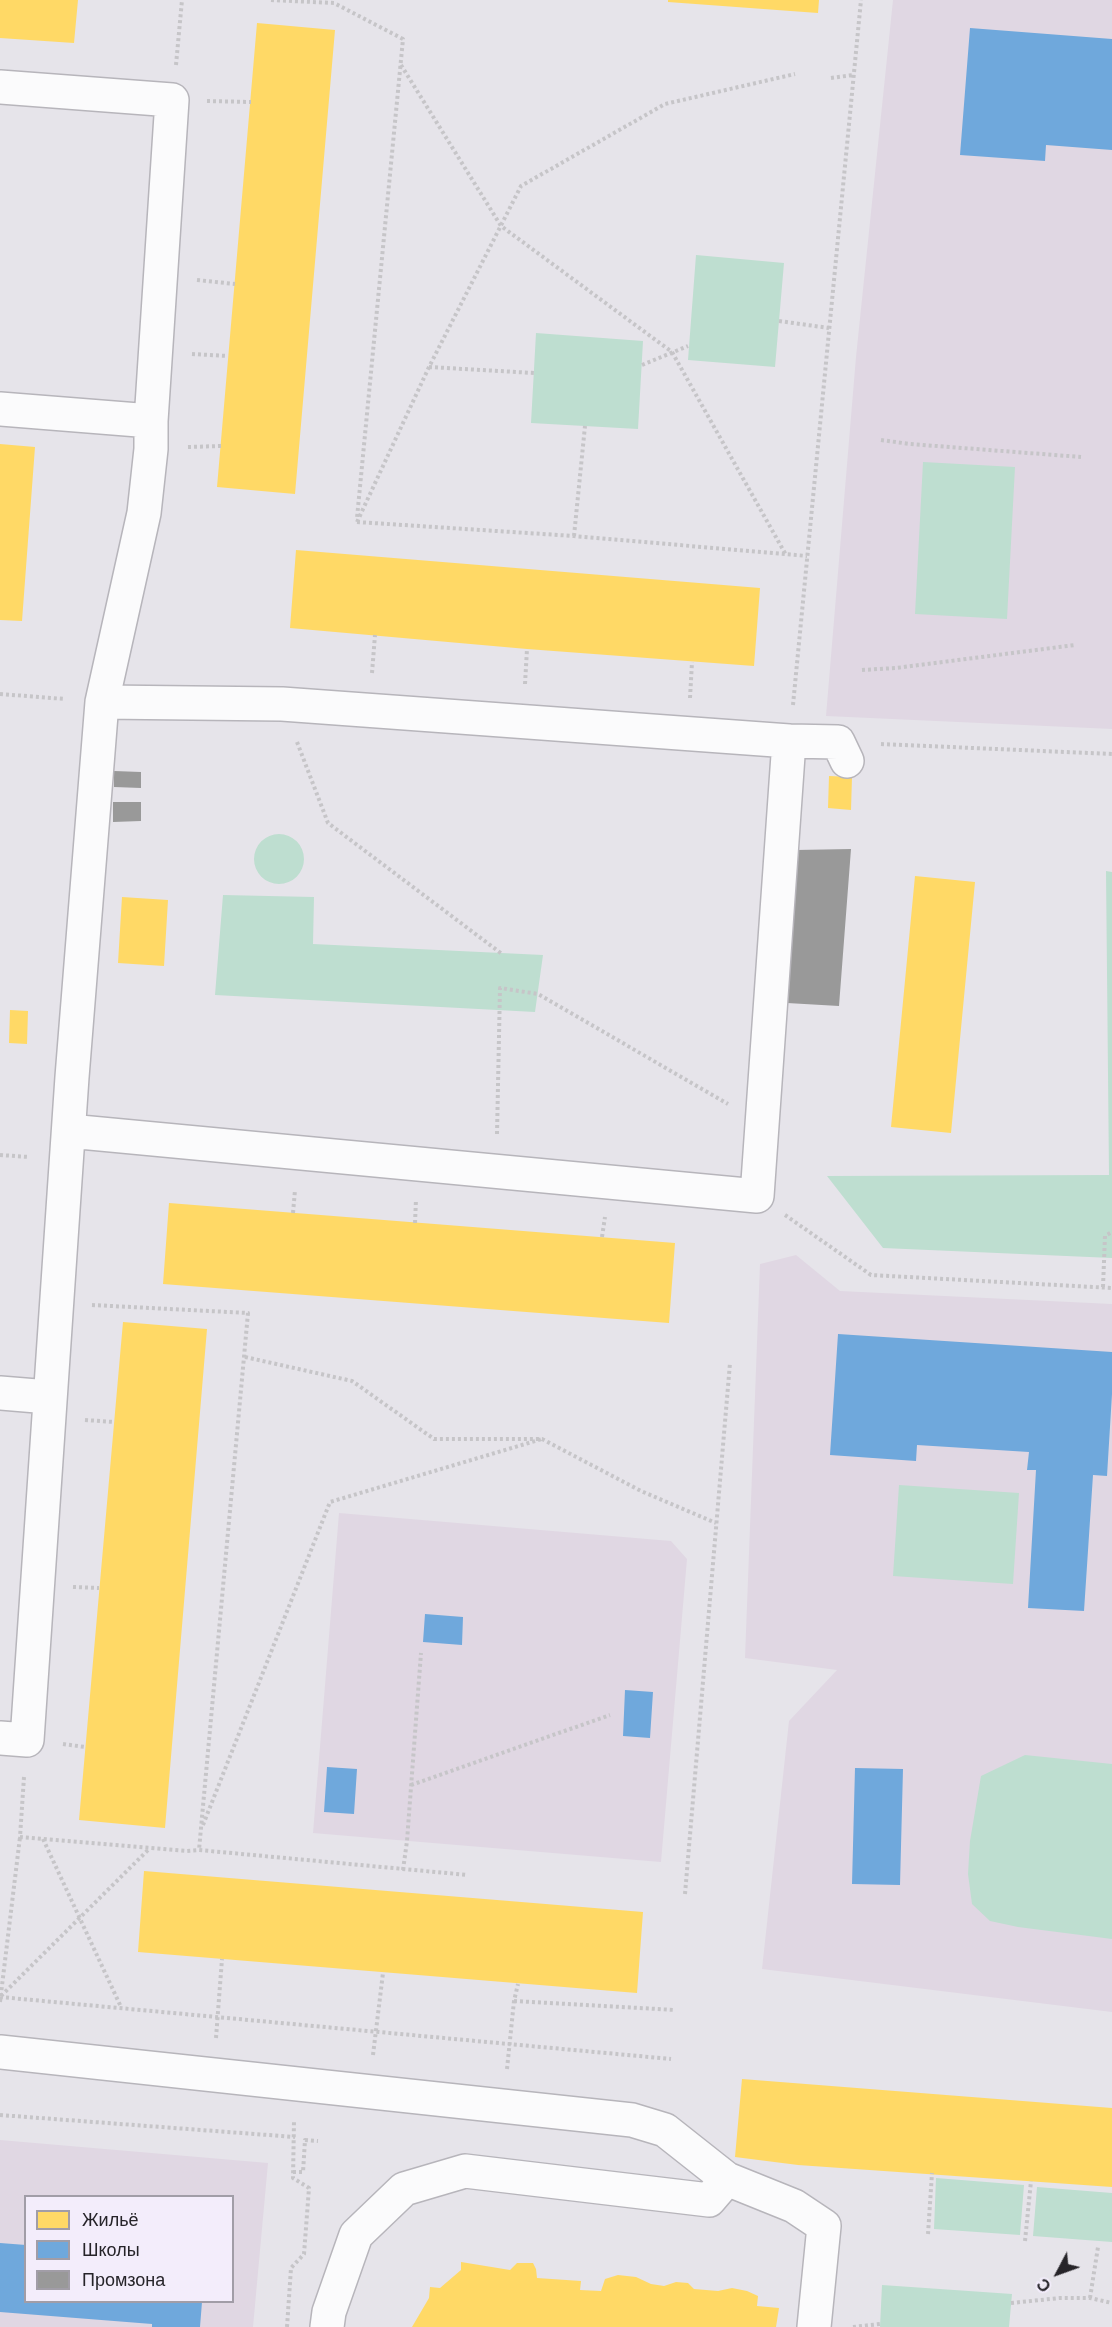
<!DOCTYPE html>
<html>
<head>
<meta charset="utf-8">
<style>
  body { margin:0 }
  #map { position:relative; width:1112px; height:2327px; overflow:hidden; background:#e6e4ea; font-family:Arial,sans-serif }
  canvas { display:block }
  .legend { position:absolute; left:24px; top:2195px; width:210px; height:108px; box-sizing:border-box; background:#f3edfb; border:2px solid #a19da7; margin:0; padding:8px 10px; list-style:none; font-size:18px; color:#262429 }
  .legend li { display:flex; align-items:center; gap:12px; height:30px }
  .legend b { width:30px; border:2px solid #a19da7 }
  .north { position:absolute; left:1028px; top:2243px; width:60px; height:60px; -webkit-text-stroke:4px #f3edfb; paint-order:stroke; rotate:229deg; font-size:16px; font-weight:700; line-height:24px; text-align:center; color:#262429 }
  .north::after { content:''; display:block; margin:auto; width:21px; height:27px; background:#262429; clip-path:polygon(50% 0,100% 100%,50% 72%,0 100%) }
</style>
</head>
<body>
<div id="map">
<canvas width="1112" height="2327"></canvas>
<ul class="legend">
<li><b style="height:16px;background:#ffd966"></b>Жильё</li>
<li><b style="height:16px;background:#6fa8dc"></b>Школы</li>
<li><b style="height:16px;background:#999"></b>Промзона</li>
</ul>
<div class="north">С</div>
</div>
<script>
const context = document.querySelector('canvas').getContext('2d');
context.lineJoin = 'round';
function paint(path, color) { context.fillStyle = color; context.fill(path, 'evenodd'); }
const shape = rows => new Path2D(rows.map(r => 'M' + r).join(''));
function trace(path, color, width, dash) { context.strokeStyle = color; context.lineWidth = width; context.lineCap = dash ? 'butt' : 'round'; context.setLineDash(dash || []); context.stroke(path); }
paint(shape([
  [893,0,1112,0,1112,729,826,716,856,357],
  [796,1255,840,1291,1112,1304,1112,2012,762,1969,789,1721,837,1670,745,1658,760,1264],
  [339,1513,671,1541,687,1559,661,1862,313,1833],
  [0,2140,268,2163,253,2327,0,2327],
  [26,2196,232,2196,232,2302,26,2302]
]), '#e0d7e3');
paint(shape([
  [696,255,784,263,775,367,688,360],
  [536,333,643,341,638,429,531,423],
  [923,462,1015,467,1007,619,915,614],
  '254 859a25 25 0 1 1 50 0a25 25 0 1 1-50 0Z',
  [1106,871,1112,872,1112,1258,883,1248,827,1176,1109,1175],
  [223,895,314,897,313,944,543,955,535,1012,215,995],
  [899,1485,1019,1493,1013,1584,893,1576],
  [1025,1755,1112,1764,1112,1939,1018,1927,990,1921,972,1904,968,1874,970,1841,981,1776],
  [936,2178,1024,2185,1020,2235,934,2229],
  [1037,2187,1112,2193,1112,2242,1033,2236],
  [882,2285,1012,2294,1009,2327,880,2327]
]), '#beded0');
paint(shape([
  [0,0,78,0,74,43,0,38],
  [668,0,819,0,818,13,668,2],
  [257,23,335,30,295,494,217,487],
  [0,444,35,447,22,621,0,620],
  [296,550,760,588,754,666,527,649,290,628],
  [829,776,852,777,851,810,828,808],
  [915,876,975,882,951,1133,891,1127],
  [122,897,168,900,164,966,118,963],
  [10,1010,28,1011,27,1044,9,1043],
  [169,1203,675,1243,669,1323,163,1284],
  [123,1322,207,1329,165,1828,79,1820],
  [144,1871,643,1912,637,1993,138,1952],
  [742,2079,1112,2108,1112,2187,798,2165,735,2157],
  [461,2262,510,2270,517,2263,533,2263,536,2269,537,2278,581,2281,580,2290,601,2291,605,2279,618,2275,636,2277,651,2284,664,2286,676,2282,688,2283,694,2289,718,2291,732,2288,747,2291,758,2296,757,2306,779,2308,776,2327,412,2327,429,2298,430,2287,440,2288,461,2270]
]), '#ffd966');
paint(shape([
  [970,28,1112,39,1112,150,1046,145,1045,161,960,155],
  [838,1334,1112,1352,1112,1394,1107,1476,1093,1475,1084,1611,1028,1608,1036,1470,1027,1470,1029,1452,917,1445,916,1461,830,1455],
  [425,1614,463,1617,462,1645,423,1642],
  [625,1690,653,1692,650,1738,623,1736],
  [327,1767,357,1769,354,1814,324,1812],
  [855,1768,903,1769,900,1885,852,1884],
  [0,2243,26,2245,26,2302,202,2302,200,2327,152,2327,152,2324,0,2312]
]), '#6fa8dc');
paint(shape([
  [114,771,141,772,141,788,114,787],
  [113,802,141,802,141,821,113,822],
  [851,849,839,1006,787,1003,796,850]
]), '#999');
const minor = shape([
  [0,87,172,100,151,421,151,449,144,513,102,702,72,1077,27,1740,0,1738],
  [0,409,151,421],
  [789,741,838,742,847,761],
  [69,1131,757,1196,789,741,282,704,102,702],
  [0,1393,49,1397],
  [0,2052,632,2120,665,2130,727,2179,794,2206,824,2226,814,2327],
  [327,2327,329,2312,356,2235,404,2189,465,2171,709,2200,727,2179]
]);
trace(minor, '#b7b5bb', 36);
trace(shape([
  [271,0,334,3,403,39,357,518],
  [176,65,182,0],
  [401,65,501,226,672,352,786,555],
  [831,78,853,75],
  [207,101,251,102],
  [197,280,235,284],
  [779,321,829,328],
  [192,354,228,356],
  [642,365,688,346],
  [429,367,534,373],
  [881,440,910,444,1081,457],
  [188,447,221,446],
  [357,522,429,367,521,186,665,104,795,74],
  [357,522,574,536,807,556],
  [574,536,585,426],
  [862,670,896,668,1075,645],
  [372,673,375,635],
  [525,684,527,649],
  [0,694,65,699],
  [690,698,692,662],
  [793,705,861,0],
  [297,742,328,823,502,954],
  [881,744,1112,754],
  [497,1134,500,988,538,994,728,1104],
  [0,1155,29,1157],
  [293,1213,295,1190],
  [785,1215,871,1275,1112,1288],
  [415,1223,416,1199],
  [602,1237,605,1217],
  [1103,1287,1105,1236,1112,1232],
  [92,1305,248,1313,199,1850],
  [245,1357,352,1381,434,1439,542,1439,641,1491,716,1523],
  [85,1420,114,1422],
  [73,1587,99,1588],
  [63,1744,85,1747],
  [24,1777,20,1837,186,1851,199,1850,468,1875],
  [411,1785,610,1715],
  [203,1825,330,1502,542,1439],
  [43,1839,121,2007],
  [403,1870,407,1841,421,1653],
  [685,1894,730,1363],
  [1,1996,150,1848],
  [0,1997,671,2059],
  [514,2001,675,2010],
  [0,2002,20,1837],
  [216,2038,222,1959],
  [373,2055,383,1973],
  [507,2069,514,2001,518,1984],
  [0,2115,295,2137],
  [293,2172,303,2172,305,2140,318,2141],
  [928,2234,932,2173],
  [1025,2241,1031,2181],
  [1090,2298,1098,2247],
  [1011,2303,1060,2298,1090,2298,1112,2303],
  [287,2327,291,2268,304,2254,309,2188,293,2178,294,2121],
  [853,2327,880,2324]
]), '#c6c5c8', 4, [3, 3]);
trace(minor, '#fbfbfc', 33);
</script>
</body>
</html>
